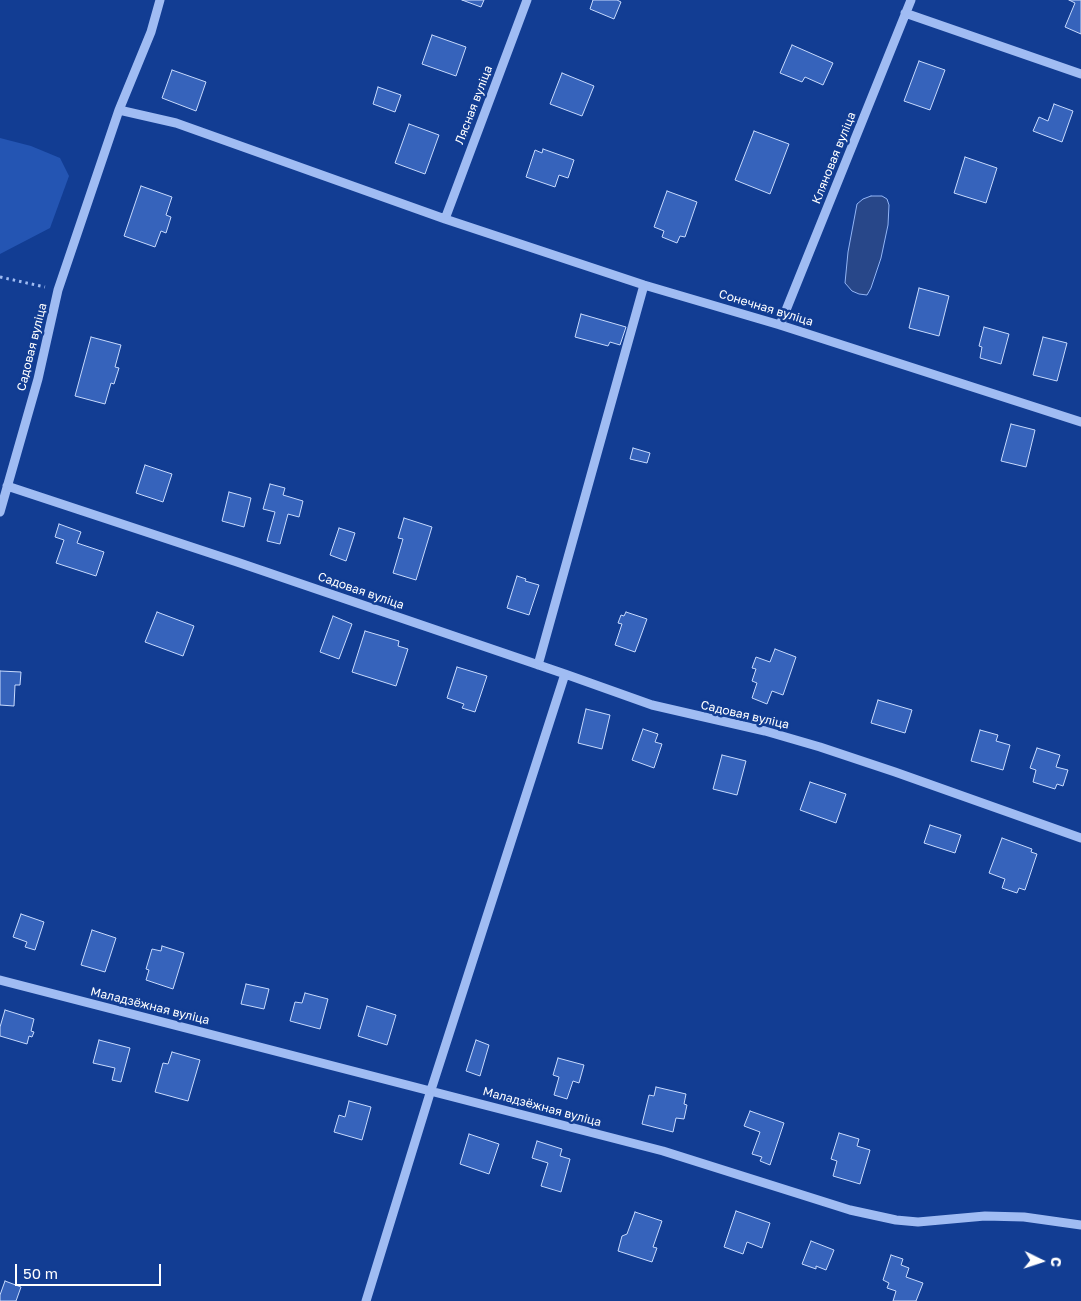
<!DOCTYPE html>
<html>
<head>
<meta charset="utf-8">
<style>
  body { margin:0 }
  #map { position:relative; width:1081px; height:1301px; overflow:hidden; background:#123d93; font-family:"Golos Text",sans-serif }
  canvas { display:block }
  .north { position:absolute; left:1016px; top:1236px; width:50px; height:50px; -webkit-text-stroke:4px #123d93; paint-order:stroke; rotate:94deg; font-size:14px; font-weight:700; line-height:20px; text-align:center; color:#fff }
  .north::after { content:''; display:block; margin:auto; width:18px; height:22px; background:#fff; clip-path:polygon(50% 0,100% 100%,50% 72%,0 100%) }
  .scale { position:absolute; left:15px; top:1264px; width:146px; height:22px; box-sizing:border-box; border:2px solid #fff; border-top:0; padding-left:6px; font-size:15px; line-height:18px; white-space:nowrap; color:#fff; -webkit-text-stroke:4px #123d93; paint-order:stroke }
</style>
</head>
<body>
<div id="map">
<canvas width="1081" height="1301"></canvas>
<div class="north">С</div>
<div class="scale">50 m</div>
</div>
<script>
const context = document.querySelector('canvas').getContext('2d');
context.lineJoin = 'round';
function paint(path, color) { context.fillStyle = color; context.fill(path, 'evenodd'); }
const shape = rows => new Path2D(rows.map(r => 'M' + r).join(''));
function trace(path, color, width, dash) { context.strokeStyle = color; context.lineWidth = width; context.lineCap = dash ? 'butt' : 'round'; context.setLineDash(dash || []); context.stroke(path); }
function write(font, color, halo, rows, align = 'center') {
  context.font = font + ' "Golos Text",sans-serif'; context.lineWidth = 5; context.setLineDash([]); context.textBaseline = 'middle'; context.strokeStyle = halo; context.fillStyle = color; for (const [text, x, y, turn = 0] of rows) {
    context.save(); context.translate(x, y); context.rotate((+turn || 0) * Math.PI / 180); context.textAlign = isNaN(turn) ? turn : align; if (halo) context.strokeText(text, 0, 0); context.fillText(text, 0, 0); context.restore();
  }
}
paint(shape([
  [0,138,31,146,60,158,69,176,50,228,0,254]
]), '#2455b3');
const water = shape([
  [871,196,882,196,887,199,889,205,888,225,881,258,871,288,867,295,859,294,852,291,845,283,848,252,857,204,863,199,871,196]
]);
paint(water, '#284789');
trace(water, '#92b5f6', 1);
const building = shape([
  [462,0,484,0,481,7,462,0],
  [593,0,617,0,621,2,614,19,590,9,593,0],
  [1069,0,1081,0,1081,34,1065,27,1075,3,1069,0],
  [432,35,466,47,456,76,422,64,432,35],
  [792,45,833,63,823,85,805,77,802,82,780,73,792,45],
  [919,61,945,70,930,110,904,101,919,61],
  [172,70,206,82,196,111,162,98,172,70],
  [562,73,594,86,582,116,550,104,562,73],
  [378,87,401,95,395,112,373,104,378,87],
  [1054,104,1073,111,1062,142,1033,131,1039,117,1048,121,1054,104],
  [409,124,439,135,425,174,395,163,409,124],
  [754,131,789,144,770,194,735,180,754,131],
  [543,149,574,160,568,178,559,175,555,187,526,177,535,150,542,153,543,149],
  [965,157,997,168,986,203,954,193,965,157],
  [141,186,172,197,166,215,171,217,166,233,161,231,155,247,124,236,141,186],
  [667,191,697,202,685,237,680,236,677,243,662,237,664,231,654,227,667,191],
  [919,288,949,296,939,336,909,328,919,288],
  [581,314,626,327,620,345,610,342,608,346,575,337,581,314],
  [984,327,1009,334,1001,364,980,358,982,347,979,346,984,327],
  [91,337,121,345,115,367,119,368,114,384,111,383,105,404,75,396,91,337],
  [1043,337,1067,343,1057,381,1033,375,1043,337],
  [1011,424,1035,430,1026,467,1001,461,1011,424],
  [633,448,650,453,647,463,630,459,633,448],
  [145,465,172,474,163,502,136,493,145,465],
  [270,484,285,488,283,495,303,501,299,517,288,514,280,544,267,541,275,512,263,509,270,484],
  [229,492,251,498,244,527,222,521,229,492],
  [404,518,432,527,416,580,393,573,403,539,398,538,404,518],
  [59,524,81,532,77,543,104,552,96,576,56,563,64,540,55,537,59,524],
  [339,528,355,533,346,561,330,555,339,528],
  [517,576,526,579,525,581,539,585,529,615,507,608,517,576],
  [157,612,194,626,183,656,145,642,157,612],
  [626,612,647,619,635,652,615,645,622,624,618,623,621,615,624,616,626,612],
  [333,616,352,624,339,659,320,652,333,616],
  [365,631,399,641,398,646,408,649,396,686,352,672,365,631],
  [775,649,796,657,783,695,772,691,767,704,752,698,757,683,752,681,756,669,752,668,756,657,770,662,775,649],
  [457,667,487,676,475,712,462,708,464,704,447,698,457,667],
  [0,671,21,672,20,685,15,685,14,706,0,705,0,671],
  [878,700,912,710,905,733,871,723,878,700],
  [586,709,610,715,602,749,578,743,586,709],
  [643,729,658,734,655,742,662,744,654,768,632,760,643,729],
  [980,730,998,735,996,741,1010,745,1003,770,971,761,980,730],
  [1037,748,1060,755,1056,767,1068,770,1063,786,1057,784,1055,789,1033,782,1036,770,1030,768,1037,748],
  [722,755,746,761,737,795,713,789,722,755],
  [810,782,846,794,836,823,800,810,810,782],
  [930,825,961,835,955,853,924,843,930,825],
  [1002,838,1032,849,1031,852,1037,854,1025,890,1019,888,1017,893,1002,888,1005,879,989,873,1002,838],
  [21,914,44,922,35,950,25,947,27,942,13,937,21,914],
  [92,930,116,938,105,972,81,965,92,930],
  [162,946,184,953,173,989,146,980,149,970,146,969,152,949,161,951,162,946],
  [246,984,269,989,264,1009,241,1004,246,984],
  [305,993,328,999,320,1029,290,1021,295,1002,302,1003,305,993],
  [367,1006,396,1015,387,1045,358,1036,367,1006],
  [5,1010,34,1019,31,1031,34,1032,32,1037,29,1036,27,1044,0,1036,0,1027,5,1010],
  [99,1040,130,1048,121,1082,112,1080,115,1068,93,1063,99,1040],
  [476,1040,489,1045,480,1076,466,1071,476,1040],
  [172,1052,200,1060,188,1101,155,1092,163,1063,168,1064,172,1052],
  [558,1058,584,1065,579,1083,573,1081,567,1099,554,1095,559,1077,553,1075,558,1058],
  [656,1087,686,1094,684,1104,687,1105,684,1119,676,1118,673,1132,642,1124,649,1095,654,1096,656,1087],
  [349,1101,371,1107,362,1140,334,1132,339,1115,345,1117,349,1101],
  [750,1111,784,1123,770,1165,760,1161,762,1157,752,1154,760,1132,744,1126,750,1111],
  [839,1133,859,1139,857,1146,870,1150,860,1184,833,1176,837,1161,831,1159,839,1133],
  [469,1134,499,1144,489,1174,460,1164,469,1134],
  [537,1141,562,1149,560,1156,570,1159,561,1192,541,1186,548,1163,532,1158,537,1141],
  [736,1211,770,1223,762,1248,747,1242,743,1254,724,1247,736,1211],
  [635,1212,662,1221,653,1247,657,1248,652,1262,618,1251,622,1236,627,1234,635,1212],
  [811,1241,834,1250,826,1270,816,1266,816,1269,802,1264,811,1241],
  [891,1255,903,1259,901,1265,909,1268,906,1277,923,1283,916,1301,893,1301,896,1291,887,1288,889,1283,883,1280,891,1255],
  [5,1281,21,1287,16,1301,0,1301,0,1295,5,1281]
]);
paint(building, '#3663bb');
trace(building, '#c7dafd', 1);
trace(shape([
  [0,277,45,287]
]), '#a0bcf3', 3, [2.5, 4]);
trace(shape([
  [905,13,1081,74],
  [119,110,176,123,445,219,644,285,780,325,1081,422],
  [445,219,527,0],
  [780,325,911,0],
  [7,486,237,562,565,674,652,705,765,731,820,747,895,772,1081,838],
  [0,512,38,379,58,290,119,110,151,32,160,0],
  [538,665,644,285],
  [0,980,663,1151,850,1210,896,1220,918,1222,985,1216,1024,1217,1081,1225],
  [366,1301,431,1090,565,674]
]), '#a0bcf3', 9);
write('12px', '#fff', '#123d93', [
  ["Лясная вуліца",474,105,-69],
  ["Кляновая вуліца",834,158,-68],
  ["Сонечная вуліца",766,308,17],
  ["Садовая вуліца",32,347,-76],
  ["Садовая вуліца",361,591,19],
  ["Садовая вуліца",745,715,13],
  ["Маладзёжная вуліца",150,1006,14],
  ["Маладзёжная вуліца",542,1107,15]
]);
</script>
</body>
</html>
